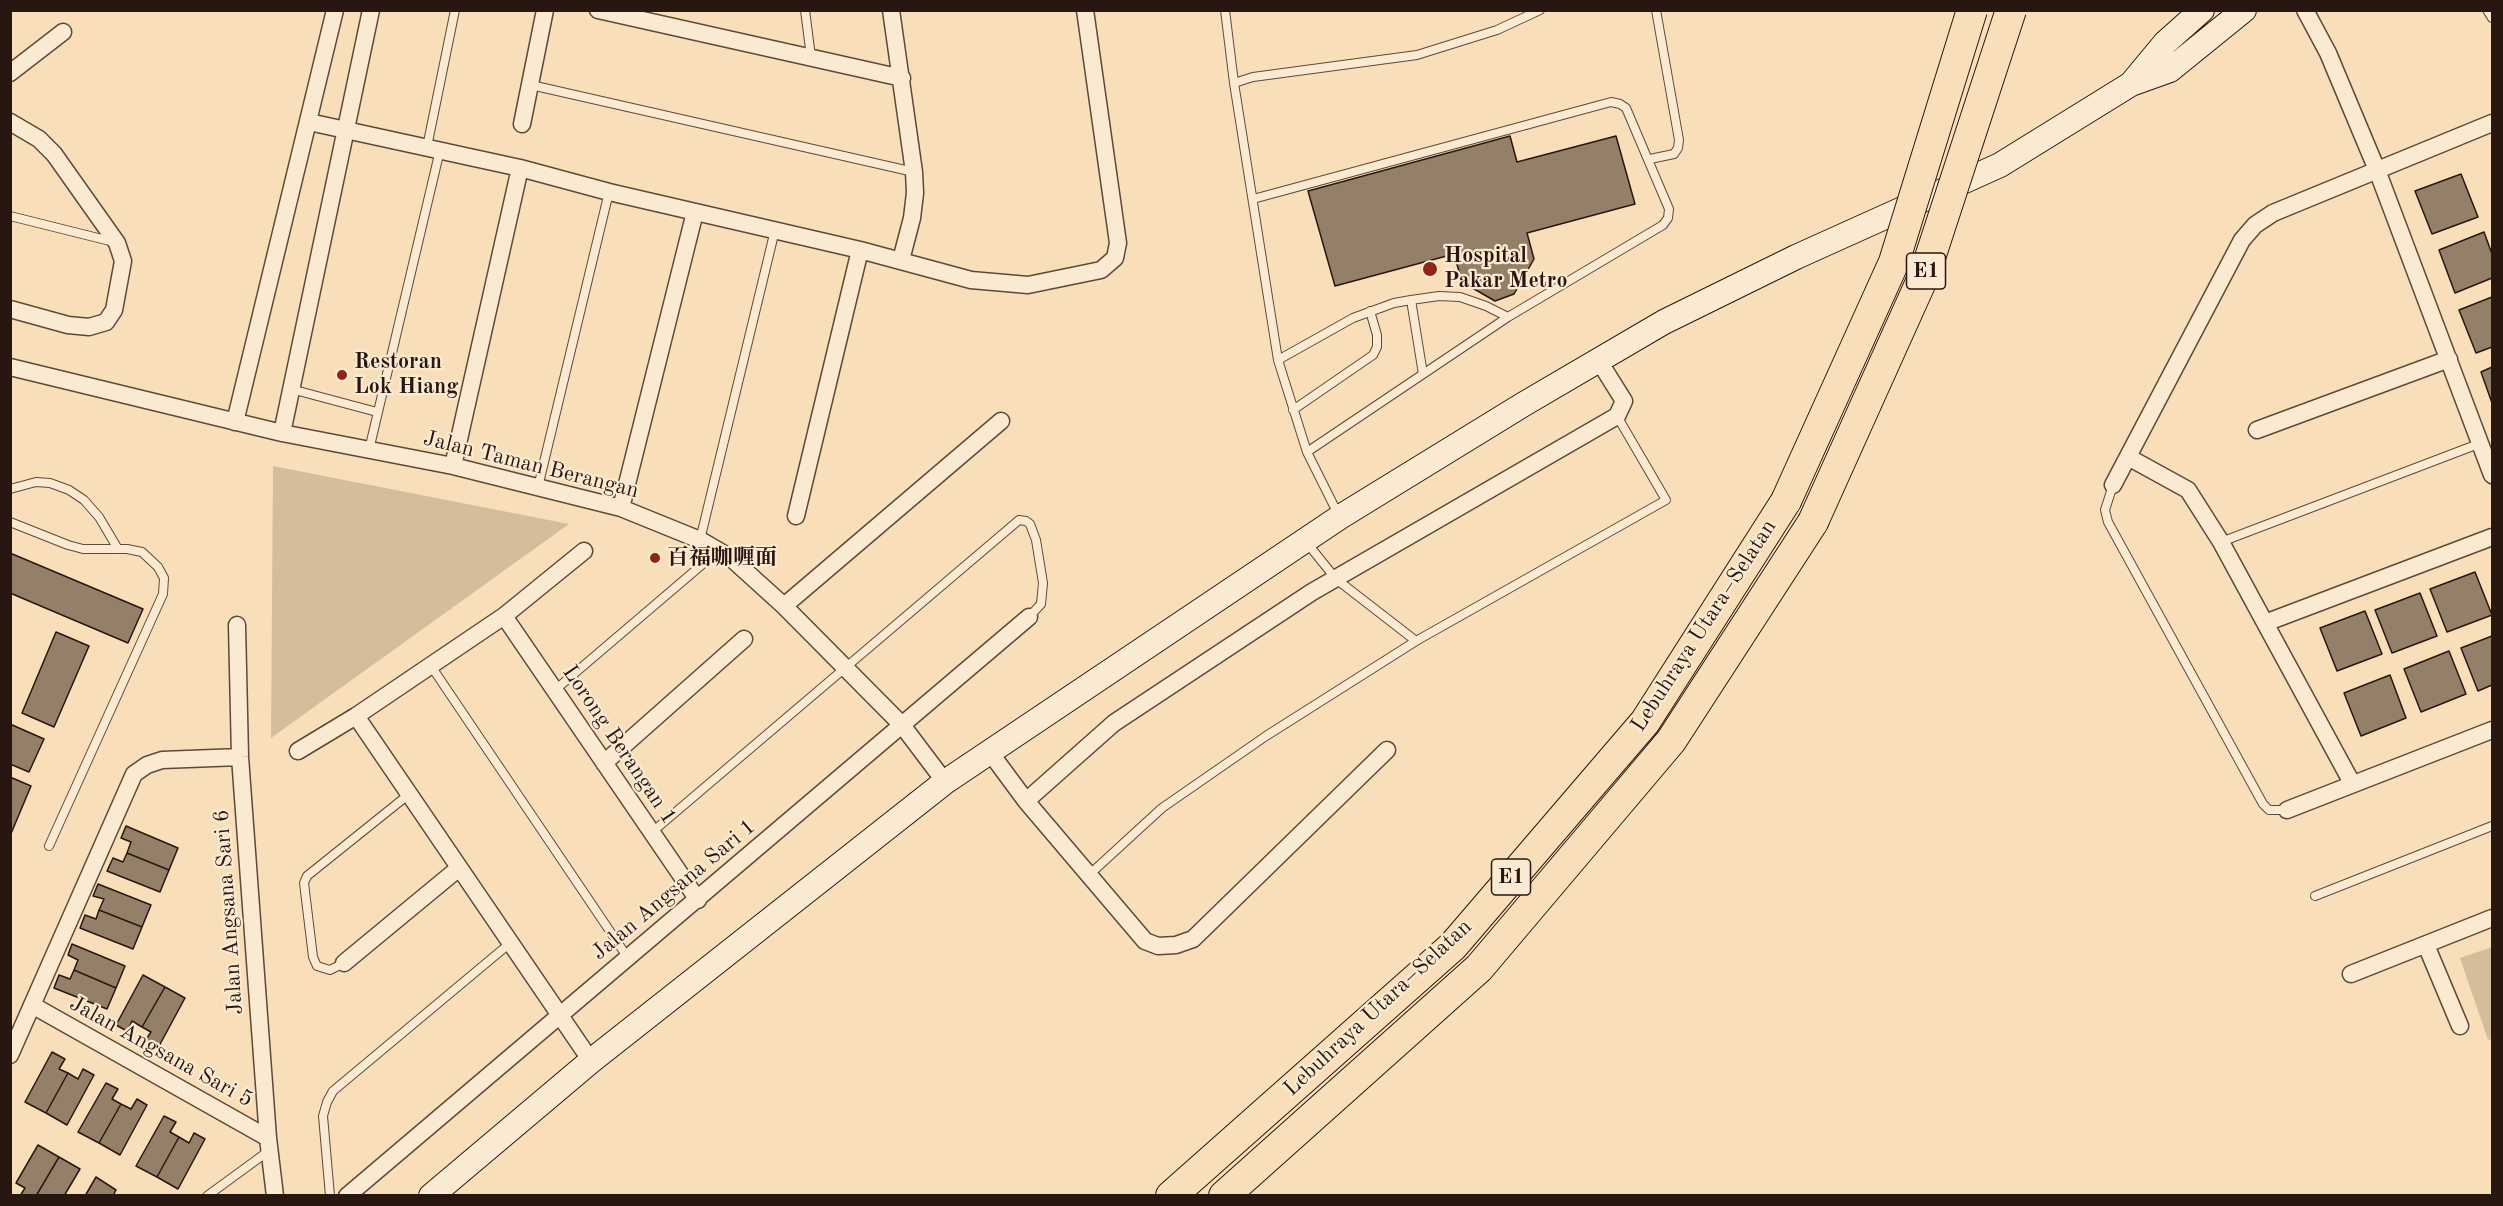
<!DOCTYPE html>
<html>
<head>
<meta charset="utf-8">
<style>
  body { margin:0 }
  #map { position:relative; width:2503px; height:1206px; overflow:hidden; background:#f9dfb9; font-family:"Old Standard TT",serif }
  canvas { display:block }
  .frame { position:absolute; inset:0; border:12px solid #271710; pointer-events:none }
</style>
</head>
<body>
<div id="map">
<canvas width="2503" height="1206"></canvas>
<div class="frame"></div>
</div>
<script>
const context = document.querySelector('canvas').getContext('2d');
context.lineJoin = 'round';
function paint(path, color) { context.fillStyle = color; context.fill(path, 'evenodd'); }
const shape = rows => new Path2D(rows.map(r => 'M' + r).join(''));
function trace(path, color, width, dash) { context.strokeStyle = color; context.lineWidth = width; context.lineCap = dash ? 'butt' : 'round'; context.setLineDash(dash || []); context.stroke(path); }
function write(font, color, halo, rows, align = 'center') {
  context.font = font + ' "Old Standard TT","Noto Serif SC",serif'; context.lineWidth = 4.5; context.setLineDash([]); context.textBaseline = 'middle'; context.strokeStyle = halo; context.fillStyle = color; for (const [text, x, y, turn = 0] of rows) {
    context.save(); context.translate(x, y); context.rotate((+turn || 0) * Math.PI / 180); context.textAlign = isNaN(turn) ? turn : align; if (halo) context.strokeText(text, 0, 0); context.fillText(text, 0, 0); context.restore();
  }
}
paint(shape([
  [273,466,569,524,271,738],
  [2492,947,2492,1039,2488,1040,2460,958]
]), '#d5bd9c');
const building = shape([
  [1510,136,1517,162,1616,136,1635,204,1527,233,1534,259,1514,294,1495,301,1462,282,1454,254,1335,286,1308,191,1510,136],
  [2461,174,2478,217,2432,234,2415,191,2461,174],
  [2484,232,2492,254,2492,278,2455,293,2439,250,2484,232],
  [2492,297,2492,347,2476,353,2459,310,2492,297],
  [2492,367,2492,403,2481,372,2492,367],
  [10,553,143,609,128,643,10,593,10,553],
  [2475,572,2492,615,2447,632,2430,589,2475,572],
  [2420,593,2437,636,2392,653,2375,610,2420,593],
  [2365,611,2382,654,2337,671,2320,628,2365,611],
  [56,632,89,646,54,727,22,713,56,632],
  [2492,636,2492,685,2478,691,2461,648,2492,636],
  [2449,651,2466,694,2421,712,2404,669,2449,651],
  [2390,675,2406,718,2361,736,2344,693,2390,675],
  [10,724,44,739,29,772,10,764,10,724],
  [10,777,31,786,10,836,10,777],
  [126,826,178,848,169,870,127,853,131,842,121,838,126,826],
  [127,853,169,870,160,892,107,871,113,858,123,862,127,853],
  [98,884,151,905,142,927,99,910,104,899,93,896,98,884],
  [99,910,142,927,133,949,80,928,85,915,96,919,99,910],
  [72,944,125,966,116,988,74,970,78,960,68,955,72,944],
  [74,970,116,988,107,1009,54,988,59,975,70,979,74,970],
  [143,975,165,987,142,1027,132,1021,127,1031,116,1025,143,975],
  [165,987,185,998,158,1048,145,1041,151,1032,142,1027,165,987],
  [52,1052,65,1059,59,1069,68,1073,46,1113,25,1102,52,1052],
  [83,1069,94,1075,67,1125,46,1113,68,1073,78,1079,83,1069],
  [106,1083,118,1089,112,1099,121,1104,99,1143,78,1132,106,1083],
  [137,1099,147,1105,120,1155,99,1143,121,1104,131,1109,137,1099],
  [164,1116,176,1122,170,1132,179,1137,157,1177,136,1166,164,1116],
  [194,1133,205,1139,178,1189,157,1177,179,1137,189,1143,194,1133],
  [38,1145,59,1157,36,1196,20,1196,25,1188,16,1183,38,1145],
  [59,1157,80,1169,64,1196,36,1196,59,1157],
  [96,1177,116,1190,113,1196,85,1196,96,1177]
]);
paint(building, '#947f68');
trace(building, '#271710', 1.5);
const service = shape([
  [805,10,811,57],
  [1225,10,1234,83],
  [2487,10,2492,18],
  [531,85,914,172],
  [427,147,455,10],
  [1650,159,1674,154,1678,148,1679,140,1656,10],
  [1253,199,1611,102,1620,104,1626,108,1669,209,1668,218,1663,225,1508,317,1307,452],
  [10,216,114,242],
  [1411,300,1423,374],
  [1278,360,1353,318,1394,303,1411,300,1439,296,1460,297,1486,306,1508,317],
  [291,389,377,412],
  [1293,410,1373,355,1377,347,1377,335,1370,311],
  [369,450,440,150],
  [2113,485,2105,510,2108,522,2263,804,2269,810,2287,810],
  [538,487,609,192],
  [10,489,36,482,50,483,69,490,84,500,99,517,118,549],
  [1338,514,1307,452,1278,360,1234,83,1253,77,1417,55,1497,30,1540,10],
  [10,522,68,545,83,549,127,549,142,552,158,567,164,578,163,594,49,846],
  [700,540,775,230],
  [2221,542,2481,443],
  [1307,543,1336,579,1416,641],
  [431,666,628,958],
  [555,690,718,551],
  [651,833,1019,520,1026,521,1030,524,1036,540,1043,583,1041,604,1029,617],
  [1090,874,1162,808,1266,736,1416,641,1666,500,1617,416],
  [2315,896,2492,826],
  [344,963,330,970,317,966,313,957,304,883,307,876,408,795],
  [207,1196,270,1150],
  [330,1196,323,1116,327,1102,333,1091,509,944]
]);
const minor = shape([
  [598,10,902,78],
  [891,10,914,172,915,193,912,218,901,260],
  [2305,10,2328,53,2377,170,2492,475],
  [10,73,63,32],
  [10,122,39,139,54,154,117,243,123,261,114,310,106,322,89,327,68,325,10,309],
  [309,122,520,168,609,192,860,250,971,280,1028,285,1101,270,1115,258,1118,243,1085,10],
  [522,124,545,10],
  [10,367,282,433,453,466,621,508,700,540,731,558,784,606,902,725,945,782],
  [235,422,335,10],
  [2257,430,2449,359],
  [282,433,371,10],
  [2128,457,2188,490,2221,542,2352,783],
  [453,466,520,168],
  [2113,485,2242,240,2255,225,2273,213,2492,123],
  [621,508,695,212],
  [796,516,860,250],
  [784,606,1001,421],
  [504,616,698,900],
  [2265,623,2492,537],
  [237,625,240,757,268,1138,275,1196],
  [356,716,504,616,584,551],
  [298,751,356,716,591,1061],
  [989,751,1026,801,1145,941,1158,946,1176,945,1193,939,1387,750],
  [604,763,744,639],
  [1026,801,1114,723,1312,592,1617,416,1624,401,1599,361],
  [2287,810,2492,730],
  [2426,945,2460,1026],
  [344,963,459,868],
  [2351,974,2492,918],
  [32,1005,268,1138],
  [10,1055,134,774,147,765,162,760,240,757],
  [347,1196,1029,617]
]);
const secondary = shape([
  [2131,84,2165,43,2202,10],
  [431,1196,591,1061,945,782,1340,517,1524,404,1664,322,1796,257,2000,165,2131,84,2170,70,2244,10]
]);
const motorway = shape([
  [1171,1196,1453,946,1645,722,1786,501],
  [1224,1196,1479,968,1671,741,1813,522]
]);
trace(service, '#5c493a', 10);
trace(minor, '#5c493a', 19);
trace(secondary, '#271710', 26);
trace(motorway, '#271710', 32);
trace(service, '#fbead2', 8);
trace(minor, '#fbead2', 16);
trace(secondary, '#fbead2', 24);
trace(motorway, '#f9dfb9', 30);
const motorwayBridge = shape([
  [1786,501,1894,262,1972,10],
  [1813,522,1925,273,2011,10]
]);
trace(motorwayBridge, '#271710', 32, []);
trace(motorwayBridge, '#f9dfb9', 30);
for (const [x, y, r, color] of [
  [1430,269,8,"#8f2418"],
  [342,375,6,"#8f2418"],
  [655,558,6,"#8f2418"]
]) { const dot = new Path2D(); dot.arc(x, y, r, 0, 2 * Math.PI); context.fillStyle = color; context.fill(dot); trace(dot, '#fbead2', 2); }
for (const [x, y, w] of [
  [1926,271,39],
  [1511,877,39]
]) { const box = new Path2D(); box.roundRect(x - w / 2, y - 18, w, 36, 4.5); context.fillStyle = '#fbead2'; context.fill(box); trace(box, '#271710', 1.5); }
write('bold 21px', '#271710', null, [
  ["E1",1926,271],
  ["E1",1511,877]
]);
write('bold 22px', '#271710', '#fbead2', [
  ["Hospital",1444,256],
  ["Pakar Metro",1444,281],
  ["Restoran",354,362],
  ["Lok Hiang",354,387],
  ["百福咖喱面",667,558]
], 'left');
write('22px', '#271710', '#fbead2', [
  ["Jalan Taman Berangan",531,465,14],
  ["Lebuhraya Utara–Selatan",1704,626,-57],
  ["Lorong Berangan 1",619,745,56],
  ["Jalan Angsana Sari 1",674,890,-40],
  ["Jalan Angsana Sari 6",229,912,-94],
  ["Lebuhraya Utara–Selatan",1378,1008,-43],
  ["Jalan Angsana Sari 5",161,1052,29]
]);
</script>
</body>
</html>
